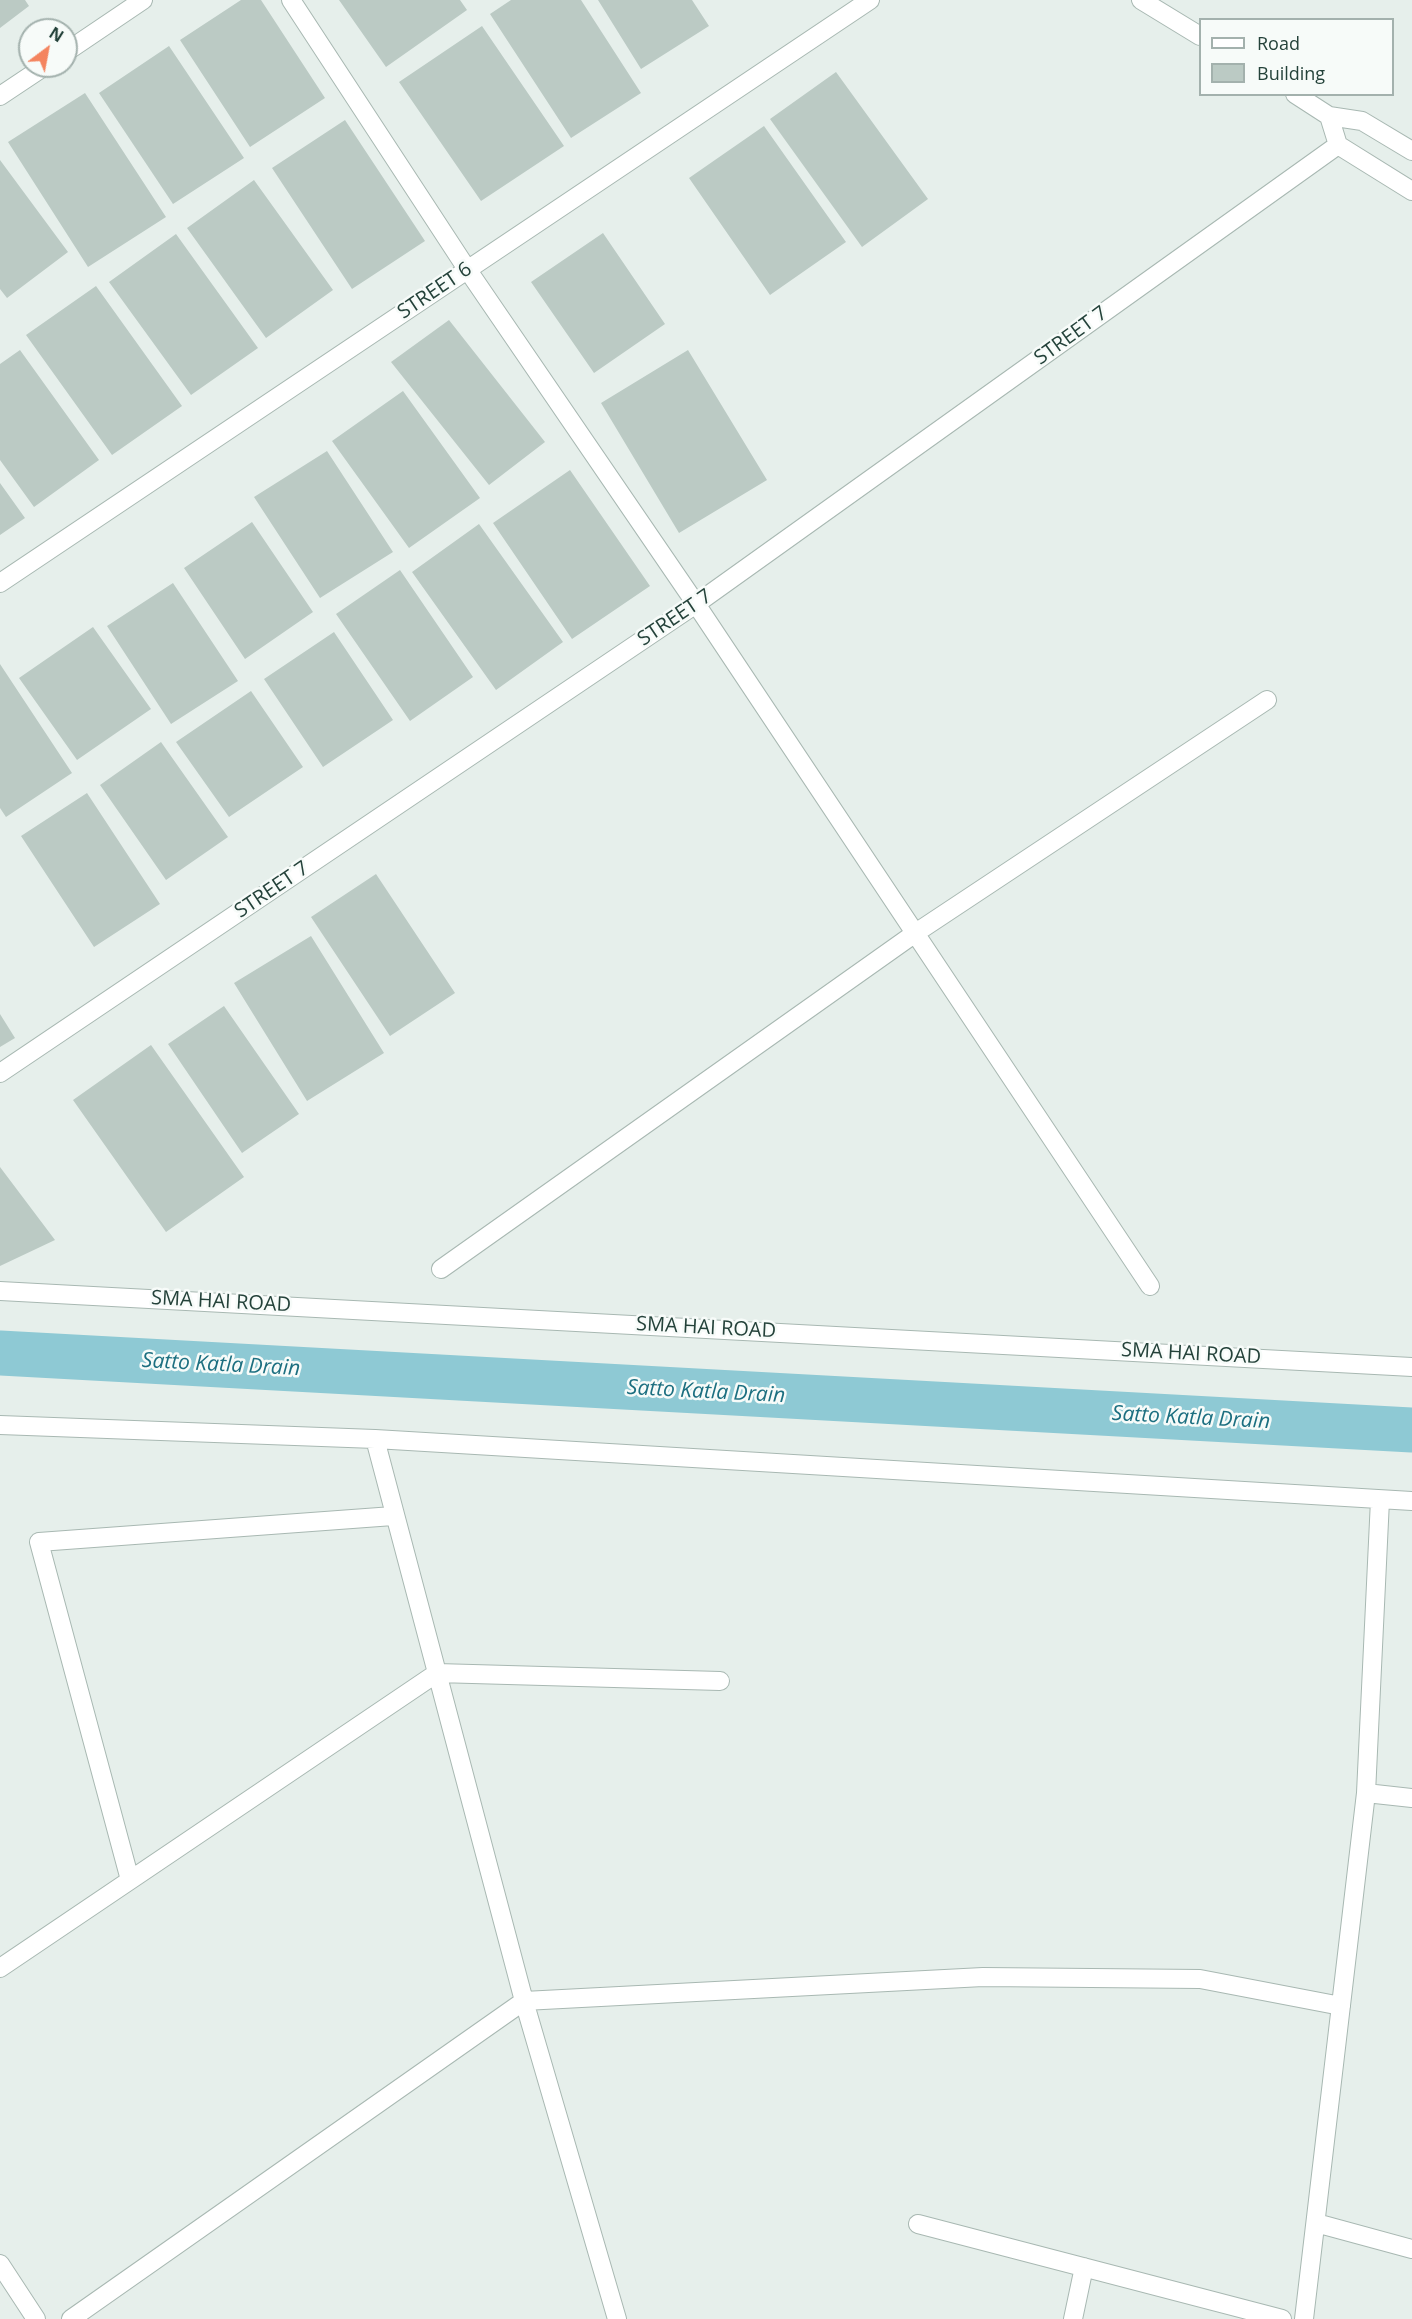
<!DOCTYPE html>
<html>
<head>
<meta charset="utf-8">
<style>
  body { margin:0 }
  #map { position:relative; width:1412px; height:2319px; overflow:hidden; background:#e6efeb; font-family:"Open Sans",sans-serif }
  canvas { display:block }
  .legend { position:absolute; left:1199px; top:18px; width:195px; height:78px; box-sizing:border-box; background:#f7fbf9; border:2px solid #a3b1ad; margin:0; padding:8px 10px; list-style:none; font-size:18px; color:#24423a }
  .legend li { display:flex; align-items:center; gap:12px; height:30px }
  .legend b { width:30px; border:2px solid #a3b1ad }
  .north { position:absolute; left:18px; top:18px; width:60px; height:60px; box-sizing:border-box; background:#f7fbf9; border:2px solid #a3b1ad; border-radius:50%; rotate:32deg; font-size:16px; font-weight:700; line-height:24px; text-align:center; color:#24423a }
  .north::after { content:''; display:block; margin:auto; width:21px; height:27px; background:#f4845f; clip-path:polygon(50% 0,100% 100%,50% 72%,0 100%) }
</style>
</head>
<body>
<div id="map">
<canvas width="1412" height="2319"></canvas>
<ul class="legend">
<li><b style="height:8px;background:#fff"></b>Road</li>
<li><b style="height:16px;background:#bbcac4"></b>Building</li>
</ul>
<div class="north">N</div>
</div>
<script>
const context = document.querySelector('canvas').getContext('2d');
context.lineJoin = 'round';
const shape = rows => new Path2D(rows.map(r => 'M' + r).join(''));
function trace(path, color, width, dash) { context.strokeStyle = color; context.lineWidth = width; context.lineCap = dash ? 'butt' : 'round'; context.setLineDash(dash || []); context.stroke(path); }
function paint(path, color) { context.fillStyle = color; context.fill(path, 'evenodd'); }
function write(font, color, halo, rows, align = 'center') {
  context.font = font + ' "Open Sans",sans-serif'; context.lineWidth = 5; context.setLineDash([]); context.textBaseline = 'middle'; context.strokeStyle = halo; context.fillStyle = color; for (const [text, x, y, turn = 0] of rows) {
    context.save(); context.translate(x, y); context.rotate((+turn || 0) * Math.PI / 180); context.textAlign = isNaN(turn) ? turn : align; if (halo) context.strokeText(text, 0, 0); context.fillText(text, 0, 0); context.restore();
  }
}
trace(shape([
  [0,1353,1412,1430]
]), '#8ec9d4', 45);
paint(shape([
  [0,0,25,0,29,6,0,28],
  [241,0,261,0,325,98,250,147,180,40],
  [339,0,460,0,467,10,386,67],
  [511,0,581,0,641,93,571,138,490,14],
  [598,0,692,0,709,26,641,69],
  [482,26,564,146,481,201,399,82],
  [169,46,244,158,173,204,99,93],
  [836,72,928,199,862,247,770,119],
  [85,93,166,217,88,267,8,142],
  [345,120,425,241,352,289,272,168],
  [764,126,846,242,770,295,689,178],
  [0,160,68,252,7,298,0,289],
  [254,180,333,290,266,338,187,228],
  [603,233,665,324,594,373,531,282],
  [176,234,258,348,191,395,109,282],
  [96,286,182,406,112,455,26,335],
  [449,320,545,442,489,485,391,362],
  [20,350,99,460,34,507,0,460,0,364],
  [688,350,767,480,679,533,601,403],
  [403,391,480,498,409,548,332,441],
  [327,451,393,552,320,598,254,497],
  [570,470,650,586,572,639,493,523],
  [0,483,25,518,0,535],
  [252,522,313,612,245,659,184,568],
  [479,524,563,642,496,690,412,572],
  [400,570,473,677,410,721,336,614],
  [173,583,238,681,171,724,107,626],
  [93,627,151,709,77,760,19,678],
  [334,632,393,720,323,767,264,679],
  [0,664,72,773,6,817,0,808],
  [251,691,303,767,229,817,176,742],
  [161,742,228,837,166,880,100,785],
  [87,793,160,904,94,947,21,836],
  [376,874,455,993,390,1036,311,917],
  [311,936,384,1053,307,1101,234,983],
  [224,1006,299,1114,242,1153,168,1044],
  [0,1014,15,1038,0,1047],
  [151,1045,244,1177,166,1232,73,1100],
  [0,1167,55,1240,0,1266]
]), '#bbcac4');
const minor = shape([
  [291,0,467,269,696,604,1150,1286],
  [1141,0,1200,36],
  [66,52,143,0],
  [1295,94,1329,116,1362,121,1412,151],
  [0,96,45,66],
  [1329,116,1338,145,1412,191],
  [0,583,870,0],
  [0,1073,696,604,1338,145],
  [441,1269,914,934,1267,700],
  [0,1291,1412,1367],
  [0,1425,375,1439,1412,1501],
  [375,1439,524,2001,617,2319],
  [1366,1793,1412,1798],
  [130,1880,39,1542,393,1516],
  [0,1968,437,1673,720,1681],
  [1316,2223,1412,2249],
  [918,2224,1282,2319],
  [0,2264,36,2319],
  [71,2319,524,2001,983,1977,1200,1979,1341,2006],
  [1073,2319,1084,2267],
  [1304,2319,1366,1793,1380,1500]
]);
trace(minor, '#a8b8b2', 20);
trace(minor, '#fff', 18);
write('20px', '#24423a', '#f7fbf9', [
  ["STREET 6",435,291,-34],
  ["STREET 7",1071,336,-36],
  ["STREET 7",675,618,-34],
  ["STREET 7",272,890,-34],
  ["SMA HAI ROAD",221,1302,3],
  ["SMA HAI ROAD",706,1328,3],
  ["SMA HAI ROAD",1191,1354,3]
]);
write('italic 21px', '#1c6f80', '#f7fbf9', [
  ["Satto Katla Drain",221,1365,3],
  ["Satto Katla Drain",706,1392,3],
  ["Satto Katla Drain",1191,1418,3]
]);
</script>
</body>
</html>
